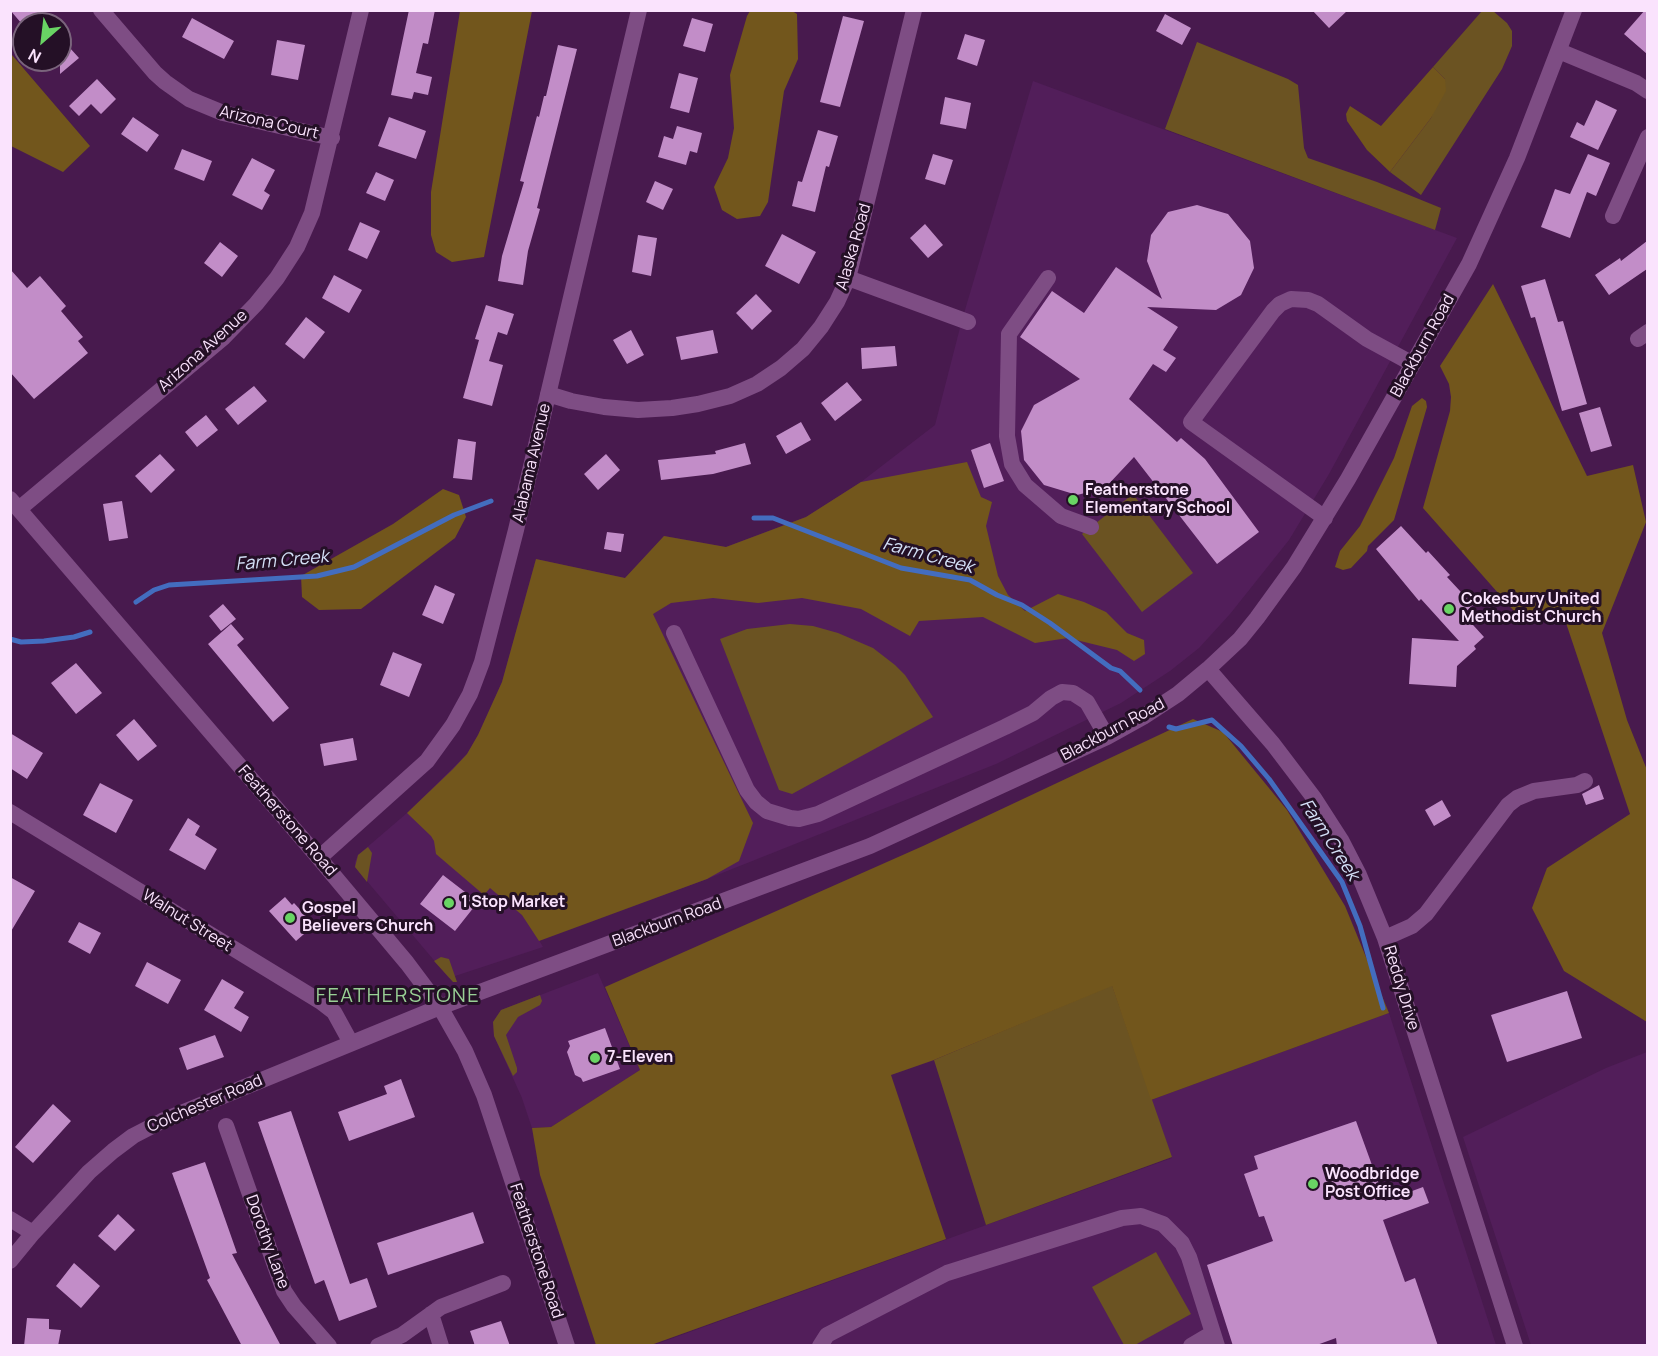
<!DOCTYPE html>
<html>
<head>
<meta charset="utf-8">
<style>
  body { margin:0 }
  #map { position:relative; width:1658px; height:1356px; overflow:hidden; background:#481a4e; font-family:Manrope,sans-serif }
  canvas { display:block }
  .frame { position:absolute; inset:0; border:12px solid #fae3fd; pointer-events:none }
  .north { position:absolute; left:12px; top:12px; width:60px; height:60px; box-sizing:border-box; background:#241026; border:2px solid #7a647c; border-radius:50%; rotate:208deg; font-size:16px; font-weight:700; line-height:24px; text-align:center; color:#fae3fd }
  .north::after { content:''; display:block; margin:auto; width:21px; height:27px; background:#69d464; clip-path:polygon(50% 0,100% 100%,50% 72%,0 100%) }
</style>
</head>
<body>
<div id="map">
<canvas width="1658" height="1356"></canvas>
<div class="frame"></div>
<div class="north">N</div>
</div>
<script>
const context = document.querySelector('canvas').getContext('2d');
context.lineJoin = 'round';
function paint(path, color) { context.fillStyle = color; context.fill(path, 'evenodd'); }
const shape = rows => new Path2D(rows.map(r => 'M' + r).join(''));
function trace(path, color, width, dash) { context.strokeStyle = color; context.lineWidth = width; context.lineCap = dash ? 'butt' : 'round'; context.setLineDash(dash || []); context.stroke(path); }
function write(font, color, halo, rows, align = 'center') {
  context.font = font + ' Manrope,sans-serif'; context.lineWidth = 6; context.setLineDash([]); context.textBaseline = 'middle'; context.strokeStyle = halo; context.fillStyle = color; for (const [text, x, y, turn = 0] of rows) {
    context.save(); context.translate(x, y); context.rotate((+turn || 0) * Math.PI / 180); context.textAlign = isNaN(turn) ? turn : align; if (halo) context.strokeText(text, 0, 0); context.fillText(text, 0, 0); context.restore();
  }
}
paint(shape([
  [1033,81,1457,238,1329,474,1289,540,1230,614,1199,648,1170,671,1121,703,996,764,707,879,539,940,543,947,449,978,355,867,355,862,358,855,407,813,467,754,478,735,502,682,536,559,625,578,664,536,726,547,806,517,861,482,935,425,962,320],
  [598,973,640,1070,551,1127,532,1128,522,1098,494,1036,493,1022,501,1010],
  [1389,1013,1496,1345,651,1346,1172,1158,1151,1100],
  [1647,1052,1647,1345,1531,1345,1463,1137,1606,1068]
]), '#521e5a');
paint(shape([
  [1482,11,1493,11,1507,23,1512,31,1512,46,1502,69,1421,195,1390,172,1431,118,1445,79,1433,67],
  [1197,42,1288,79,1298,85,1304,148,1308,158,1377,182,1441,208,1435,230,1165,129],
  [1133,494,1193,573,1142,612,1082,534],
  [790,624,813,626,838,633,873,648,895,665,905,675,933,717,792,794,779,790,720,639,747,629],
  [368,847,372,853,367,882,355,867,358,855],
  [441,957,449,959,457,982,453,982,434,961],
  [1112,985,1172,1157,986,1225,934,1060],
  [540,995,542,1001,540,1005,518,1017,506,1035,517,1068,517,1072,513,1076,494,1036,493,1022,501,1010],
  [1156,1252,1191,1314,1135,1345,1124,1345,1092,1287]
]), '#6b5322');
paint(shape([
  [460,11,532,11,484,257,452,262,436,252,431,235,431,192],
  [750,11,792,11,797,14,798,59,784,91,768,202,760,216,737,219,722,210,714,187,728,158,734,128,730,75,747,16],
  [12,55,90,146,63,172,11,146,10,56],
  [1433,67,1445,79,1446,91,1431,118,1390,172,1367,150,1347,121,1346,114,1350,106,1381,126],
  [1493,284,1587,476,1633,465,1646,522,1602,633,1627,720,1647,770,1647,1022,1564,971,1532,908,1547,868,1630,814,1561,608,1521,619,1423,508,1450,411,1451,397,1449,384,1440,366],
  [1422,398,1426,401,1427,407,1394,520,1368,546,1367,551,1351,568,1343,570,1335,567,1340,551,1360,526,1394,458,1412,406],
  [967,462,981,497,992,502,986,526,998,576,1008,595,1025,611,1058,594,1084,602,1106,612,1127,633,1144,640,1145,654,1134,661,1117,650,1068,638,1035,643,983,617,919,621,910,636,861,609,802,598,758,603,713,598,671,603,653,614,753,823,739,861,707,879,539,941,522,915,490,888,484,895,436,854,434,841,431,836,407,813,453,769,467,754,478,735,502,682,536,559,625,578,664,536,726,547,806,517,861,482],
  [443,489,459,495,466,517,455,538,361,609,319,610,302,597,301,576,393,524],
  [1193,719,1223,732,1287,810,1345,906,1389,1013,1151,1100,1112,986,934,1060,891,1075,946,1239,651,1345,596,1345,540,1175,532,1128,551,1127,640,1070,605,987,923,846]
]), '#72561c');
trace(shape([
  [754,518,773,518,901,568,970,580,997,595,1022,605,1050,623,1111,668,1120,671,1140,690],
  [136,602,154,590,169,585,317,576,354,567,454,515,491,501],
  [10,639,21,642,44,641,74,637,90,632],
  [1169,727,1176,729,1212,720,1241,746,1269,779,1342,882,1360,926,1383,1008]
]), '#436dbf', 5);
paint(shape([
  [10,10,39,10,45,18,37,24,22,24],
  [409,10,435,10,428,44,423,43,416,73,432,77,428,95,414,92,412,99,391,95],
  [1312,10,1348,10,1329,28],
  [1645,10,1647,10,1647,54,1624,34],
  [1165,14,1191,28,1182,45,1156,31],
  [843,16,864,21,840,107,820,102],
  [192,18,234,41,224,59,182,37],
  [692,18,713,24,705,52,683,46],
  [965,34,985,40,977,66,957,59],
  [60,37,79,58,60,74],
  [277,40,305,45,298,80,271,75],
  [558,45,577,49,537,208,540,209,528,251,523,285,498,281,502,256,524,182,520,181,537,116,539,117,544,96,546,96],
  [679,73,698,78,689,113,670,108],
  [97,79,116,99,101,114,91,104,79,116,69,106],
  [945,97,971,103,966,129,940,124],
  [1596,100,1617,110,1598,150,1570,137,1577,122,1584,126],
  [133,117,159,135,147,152,121,134],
  [389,117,426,131,416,159,378,146],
  [677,126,702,133,697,153,690,151,686,165,658,157,664,136,673,139],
  [818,130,838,136,829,167,826,166,815,212,792,206,798,181,802,182],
  [182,149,212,161,204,181,174,169],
  [933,154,953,160,945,185,925,179],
  [1588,154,1610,163,1596,196,1587,192,1570,238,1541,227,1555,189,1570,194],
  [252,158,275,170,264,191,270,195,262,210,232,195],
  [376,172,394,180,385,201,366,193],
  [655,181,673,189,663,210,646,202],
  [1197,205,1228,214,1250,241,1254,268,1241,295,1216,310,1147,307,1178,327,1163,350,1176,358,1166,372,1153,364,1129,399,1177,442,1181,438,1205,459,1259,532,1217,564,1134,457,1105,488,1077,495,1044,485,1024,460,1021,431,1034,405,1080,379,1020,337,1052,291,1084,313,1116,267,1162,299,1147,261,1151,235,1168,212],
  [360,222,380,231,367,259,348,250],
  [925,224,943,245,928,258,910,238],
  [782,234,816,252,799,284,765,266],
  [638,235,657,238,651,276,632,272],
  [1647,241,1647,269,1609,295,1595,275,1620,258,1621,261],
  [220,242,238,256,222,277,204,263],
  [10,269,27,288,40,276,66,306,61,311,83,337,78,341,88,353,34,399,10,372],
  [334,275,362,290,349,313,322,298],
  [1545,279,1558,322,1563,321,1587,404,1562,411,1535,317,1531,318,1521,286],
  [756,294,772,311,752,330,736,313],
  [486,305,514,314,507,335,498,332,489,361,503,365,492,406,463,398,479,340,475,339],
  [306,317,325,332,304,359,285,344],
  [631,330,644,355,627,364,613,340],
  [713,330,718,353,681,360,676,337],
  [895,346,897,366,862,369,861,348],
  [847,382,862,400,835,421,821,403],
  [254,386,267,401,238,425,225,409],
  [1600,407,1612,446,1591,452,1579,413],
  [206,415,218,430,197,447,185,432],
  [801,422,811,440,786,454,776,436],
  [458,439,476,442,472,480,453,478],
  [745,443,751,464,713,474,661,480,658,460,716,454,715,451],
  [990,443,1004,481,984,488,971,450],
  [160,454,175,470,151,493,135,476],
  [606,454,620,470,598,490,584,474],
  [122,501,128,538,109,541,103,504],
  [1401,526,1426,553,1428,551,1450,575,1447,577,1473,605,1463,614,1484,637,1474,646,1476,649,1457,666,1456,687,1409,684,1412,638,1459,641,1421,599,1419,601,1376,549],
  [607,532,624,534,621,552,604,549],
  [435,585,455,594,443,624,422,615],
  [223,604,236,619,221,631,209,616],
  [231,624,244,639,237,645,289,708,273,722,208,644],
  [393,652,422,664,409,697,380,685],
  [76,663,102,693,76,714,51,683],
  [134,719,157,746,138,761,116,735],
  [10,733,43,753,27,779,10,768],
  [353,738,357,760,324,766,320,744],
  [100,783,133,800,116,833,83,815],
  [1599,785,1604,799,1586,805,1582,794],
  [1442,800,1451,816,1434,826,1425,810],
  [188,818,200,826,195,835,217,849,205,870,169,850],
  [443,875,478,902,455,931,420,904],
  [10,877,35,891,10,933],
  [285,897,292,905,294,903,307,917,304,920,311,928,296,941,269,911],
  [79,922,101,933,90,954,68,942],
  [147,962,181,980,168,1004,135,986],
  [222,979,244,992,234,1008,249,1017,241,1032,204,1010],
  [1567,991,1582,1038,1507,1062,1491,1015],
  [605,1028,620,1069,583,1082,581,1078,575,1075,567,1052,570,1046,568,1041],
  [215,1035,224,1057,187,1070,179,1048],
  [401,1079,415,1117,349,1141,338,1112,387,1094,384,1086],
  [53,1104,71,1121,33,1163,15,1147],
  [291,1111,350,1284,367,1278,377,1307,339,1321,324,1280,315,1284,258,1122],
  [1356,1121,1385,1201,1423,1187,1429,1203,1383,1220,1405,1282,1415,1278,1438,1346,1337,1346,1336,1338,1314,1346,1233,1346,1207,1265,1273,1241,1264,1216,1259,1217,1244,1174,1258,1169,1254,1156],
  [205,1162,237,1253,232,1254,281,1346,242,1346,207,1280,210,1278,172,1173],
  [473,1212,484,1243,388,1275,377,1243],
  [118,1214,135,1230,115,1251,98,1236],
  [74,1263,100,1286,81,1308,56,1286],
  [27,1318,49,1319,49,1329,61,1330,58,1346,24,1346],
  [501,1321,510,1346,475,1346,470,1331]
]), '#c28dc8');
trace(shape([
  [101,10,155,73,165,82,189,99,223,113,332,138],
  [1559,51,1636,83,1648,91],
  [1613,216,1648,137],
  [848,278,968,322],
  [1048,278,1009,334,1007,436,1012,464,1025,485,1061,516,1091,527],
  [1638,339,1648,332],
  [548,394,571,401,604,407,638,410,672,408,698,404,730,396,757,384,781,368,803,349,821,327,837,302,848,278,914,10],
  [10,499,319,858,407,963,440,1007,465,1051,484,1095,567,1346],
  [19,509,224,337,256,304,277,278,297,247,312,213,361,10],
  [1325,518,1191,422,1273,311,1280,304,1291,299,1308,300,1318,304,1367,339,1413,364],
  [674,633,747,790,756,802,767,811,790,818,799,819,818,814,1005,727,1033,713,1051,698,1062,692,1073,693,1087,702,1107,737],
  [1208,669,1273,744,1314,798,1341,840,1359,875,1385,938,1515,1346],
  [10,812,321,1002,334,1012,351,1043],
  [319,858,427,761,453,725,470,694,482,662,516,530,639,10],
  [1385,938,1412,926,1426,914,1508,805,1517,798,1534,791,1577,785,1585,781],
  [226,1126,284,1291,294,1306,329,1346],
  [10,1219,33,1233],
  [10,1261,33,1233,89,1172,113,1151,133,1136,162,1121,440,1007,870,846,1107,737,1143,717,1178,694,1208,669,1240,639,1257,618,1294,567,1348,479,1469,264,1517,158,1574,10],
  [431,1314,441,1346],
  [378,1346,402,1335,441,1307,503,1283],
  [820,1346,827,1335,947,1273,1122,1218,1141,1216,1163,1224,1182,1243,1189,1257,1217,1346],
  [1191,1346,1213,1333]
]), '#7e4d84', 16);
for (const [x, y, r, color] of [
  [1073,500,6,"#69d464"],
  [1449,609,6,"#69d464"],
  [449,903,6,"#69d464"],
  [290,918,6,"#69d464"],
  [595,1058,6,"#69d464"],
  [1313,1184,6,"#69d464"]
]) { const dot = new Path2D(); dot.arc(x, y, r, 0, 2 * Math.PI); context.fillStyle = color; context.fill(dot); trace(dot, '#241026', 2); }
write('16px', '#fae3fd', '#241026', [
  ["Arizona Court",269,123,13],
  ["Alaska Road",854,247,-74],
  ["Blackburn Road",1423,346,-61],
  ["Arizona Avenue",203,351,-42],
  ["Alabama Avenue",532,463,-77],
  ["Blackburn Road",1113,730,-28],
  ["Featherstone Road",287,821,49],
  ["Walnut Street",187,921,32],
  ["Blackburn Road",667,923,-20],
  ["Reddy Drive",1401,988,73],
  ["Colchester Road",205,1104,-23],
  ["Dorothy Lane",267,1242,70],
  ["Featherstone Road",536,1251,72]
]);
write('bold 16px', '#fae3fd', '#241026', [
  ["Featherstone",1085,491],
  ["Elementary School",1085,509],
  ["Cokesbury United",1461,600],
  ["Methodist Church",1461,618],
  ["1 Stop Market",461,903],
  ["Gospel",302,909],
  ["Believers Church",302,927],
  ["7-Eleven",607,1058],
  ["Woodbridge",1325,1175],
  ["Post Office",1325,1193]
], 'left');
write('italic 18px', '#d4e0f7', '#241026', [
  ["Farm Creek",928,556,15],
  ["Farm Creek",282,561,-5],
  ["Farm Creek",1329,840,57]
]);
context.letterSpacing = '1.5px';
write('20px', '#99d095', '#241026', [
  ["FEATHERSTONE",398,996]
]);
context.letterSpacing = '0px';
</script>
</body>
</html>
